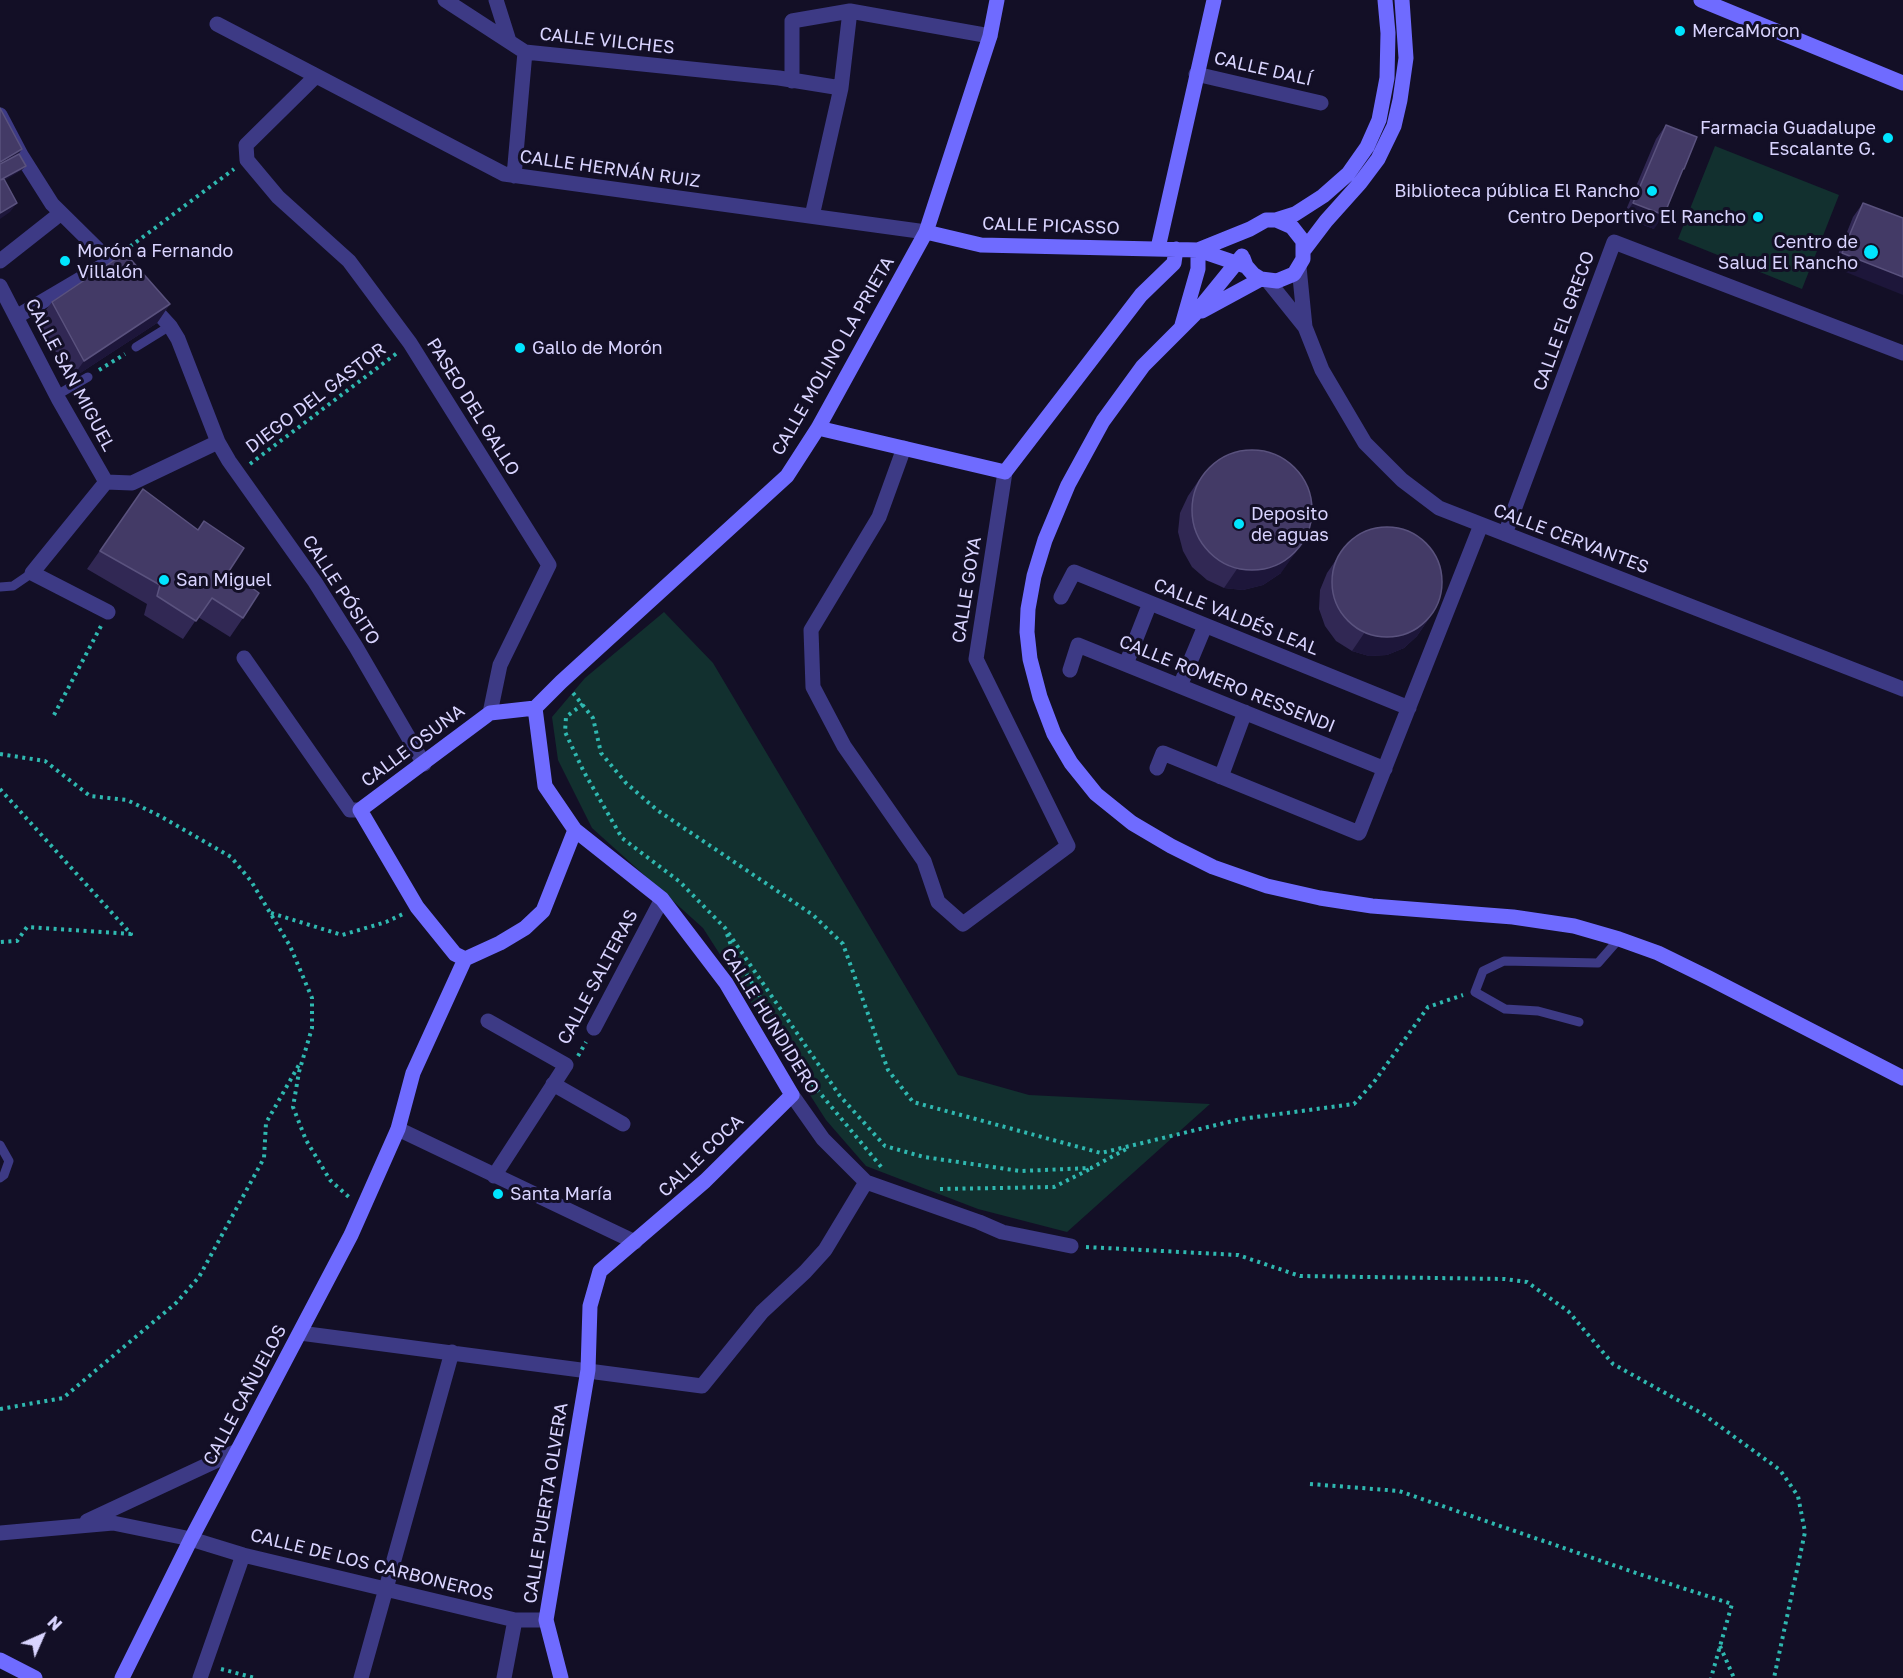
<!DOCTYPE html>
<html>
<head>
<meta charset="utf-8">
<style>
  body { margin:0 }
  #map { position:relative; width:1903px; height:1678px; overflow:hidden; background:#130f26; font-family:"Golos Text",sans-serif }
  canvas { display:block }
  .north { position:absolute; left:12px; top:1606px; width:60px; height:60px; -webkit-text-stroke:4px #130f26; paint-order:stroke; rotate:45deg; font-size:16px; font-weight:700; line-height:24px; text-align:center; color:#d9d4ff }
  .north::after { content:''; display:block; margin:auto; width:21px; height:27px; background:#d9d4ff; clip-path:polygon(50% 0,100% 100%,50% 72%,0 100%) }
</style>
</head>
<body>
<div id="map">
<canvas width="1903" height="1678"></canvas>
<div class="north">N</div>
</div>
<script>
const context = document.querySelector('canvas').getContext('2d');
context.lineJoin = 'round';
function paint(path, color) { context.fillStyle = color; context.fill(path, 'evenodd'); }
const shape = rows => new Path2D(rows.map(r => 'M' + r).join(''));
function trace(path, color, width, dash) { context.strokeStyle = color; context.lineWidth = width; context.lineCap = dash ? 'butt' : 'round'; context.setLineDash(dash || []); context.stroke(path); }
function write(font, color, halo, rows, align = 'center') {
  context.font = font + ' "Golos Text",sans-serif'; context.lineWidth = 6; context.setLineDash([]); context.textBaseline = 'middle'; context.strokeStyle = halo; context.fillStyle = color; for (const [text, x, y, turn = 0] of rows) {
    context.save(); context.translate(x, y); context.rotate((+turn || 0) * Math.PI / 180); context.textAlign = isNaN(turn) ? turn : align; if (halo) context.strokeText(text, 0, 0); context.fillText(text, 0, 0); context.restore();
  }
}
paint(shape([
  [1715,146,1839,195,1802,289,1678,239],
  [664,612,713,663,958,1075,1029,1095,1210,1104,1067,1232,978,1209,866,1166,826,1120,703,928,592,828,558,760,552,717,585,678]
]), '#12302f');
trace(shape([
  [124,251,234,169],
  [99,370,125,354],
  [250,464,397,353],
  [573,693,593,718,601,753,626,783,657,810,813,915,843,944,888,1070,913,1102,1101,1153,1241,1119,1354,1104,1374,1082,1428,1007,1463,995],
  [583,704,566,717,565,732,584,772,622,838,680,882,725,928,840,1096,885,1146,924,1157,1020,1171,1091,1168,1128,1148],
  [54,715,101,626],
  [0,754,45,761,90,796,127,800,160,816,231,857,251,881,290,946,312,998,312,1028,299,1072,293,1107,306,1140,330,1180,351,1199],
  [0,789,131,934,27,927,17,941,0,942],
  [271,913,342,935,386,922,403,914],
  [727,934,733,951,810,1081,883,1169],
  [578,1056,586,1042],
  [940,1189,1054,1187,1090,1169],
  [1086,1247,1238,1255,1300,1276,1505,1279,1527,1282,1568,1311,1613,1364,1703,1414,1780,1470,1798,1496,1805,1532,1774,1678],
  [0,1409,63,1398,176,1303,199,1277,264,1158,266,1123,300,1063],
  [1310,1484,1399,1491,1639,1574,1732,1604,1711,1678],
  [1720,1646,1734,1678],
  [221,1669,255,1678]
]), '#2fb8b0', 4, [3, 4.5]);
trace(shape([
  [136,347,170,326],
  [57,395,88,377],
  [0,587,13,586,32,573],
  [1579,1022,1538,1011,1505,1009,1475,992,1483,971,1504,961,1598,963,1619,939],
  [0,1145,9,1161,4,1175,0,1178]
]), '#3d3a85', 9);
trace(shape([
  [445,0,525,52,779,78,841,88,850,11],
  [496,0,509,41],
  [217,24,504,174,926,232],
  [1196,74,1321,103],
  [316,76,246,145,247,160,278,197,349,261,410,343,549,565,500,665,490,713],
  [792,81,792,21,850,11,990,36],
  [0,115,21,155,52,204,126,277],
  [514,176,525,52],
  [812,216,841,88],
  [0,261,61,213],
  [1299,267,1305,327,1322,370,1365,443,1402,480,1439,508,1903,689],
  [1268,281,1305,327],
  [0,286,59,400,106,482],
  [148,302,170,326,178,339,218,442,229,461,315,582,356,647,424,764],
  [16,317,111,261],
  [904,448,879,517,811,630,813,687,844,746,924,861,938,902,963,924,1068,846,976,659,1005,472],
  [106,482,32,573,108,612],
  [106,482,132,483,218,442],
  [1505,534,1614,242,1903,353],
  [1061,597,1074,572,1409,708],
  [244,658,350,810,360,810],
  [1126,664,1150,603],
  [1070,670,1078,645,1385,769],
  [1180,686,1205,626],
  [1157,768,1163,753,1359,833,1481,525],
  [1221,777,1245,712],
  [488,1021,566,1065,494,1176],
  [594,1028,662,899],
  [553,1084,623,1124],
  [792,1095,823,1139,866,1182,979,1222,1002,1232,1071,1246],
  [398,1129,635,1242],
  [300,1333,702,1386,762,1312,805,1272,825,1250,866,1182],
  [87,1521,237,1451],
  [0,1533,113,1523,191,1539,243,1555,515,1620,546,1620],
  [200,1678,243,1555],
  [361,1678,452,1352],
  [504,1678,515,1620]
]), '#3d3a85', 15);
trace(shape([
  [1701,0,1903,83],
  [926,232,981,245,1198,250,1245,266],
  [1158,248,1214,0],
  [1198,250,1250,229,1266,220,1276,220,1295,214,1323,196,1348,174,1367,147,1379,120,1387,78,1388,33,1385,0],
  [1304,250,1326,221,1360,183,1378,159,1394,126,1400,100,1406,58,1402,0],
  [1242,256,1194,315,1143,366,1103,421,1068,485,1045,540,1034,576,1028,609,1027,632,1030,659,1040,697,1054,734,1071,763,1096,794,1132,823,1171,846,1213,867,1267,886,1320,898,1372,906,1513,917,1574,926,1619,939,1658,953,1709,978,1903,1078],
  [1243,258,1246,266,1253,274,1261,279,1277,281,1294,274,1303,259,1303,241,1292,227,1276,220],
  [1202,311,1261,279],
  [1182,325,1198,269,1198,250],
  [818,428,1005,472,1141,295,1174,263,1176,249],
  [535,708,545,786,575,830,662,899,726,983,792,1095,705,1181,600,1271,590,1306,588,1370,546,1620,561,1678],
  [535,708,561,682,787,476,818,428,926,232,990,36,997,0],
  [465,959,455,954,417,907,360,810,490,713,535,708],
  [0,1660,35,1678],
  [122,1678,191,1539,351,1235,398,1129,413,1073,465,959,500,943,525,928,543,911,575,830]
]), '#6f6bff', 15);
paint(shape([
  [1666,125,1654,229,1623,217,1656,139],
  [1863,203,1903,218,1833,267,1853,217],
  [52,302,170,304,157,323,71,379,38,320],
  [1201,477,1281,573,1263,585,1243,590,1224,588,1207,580,1192,567,1183,551,1178,532,1180,513,1188,496],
  [143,489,198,530,204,521,229,571,243,618,230,637,198,617,183,639,144,615,147,604,87,569],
  [1340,554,1430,617,1417,636,1404,648,1387,655,1369,656,1352,651,1336,641,1325,626,1319,609,1320,590,1327,573]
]), '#312854');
paint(shape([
  [22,149,16,158,0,167,0,162],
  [26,166,22,170,0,183,0,180],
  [17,203,10,212,0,219,0,213],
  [1633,203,1664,215,1654,229,1623,217],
  [1842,253,1903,277,1903,295,1833,267],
  [170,304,157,323,71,379,84,361],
  [1306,538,1281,573,1263,585,1243,590,1224,588,1237,569],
  [1430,617,1417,636,1404,648,1387,655,1369,656,1352,651,1365,632]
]), '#1d163a');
const building = shape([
  [0,108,22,149,0,162,0,108],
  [1666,125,1697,137,1684,169,1683,169,1664,215,1633,203,1666,125],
  [19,154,26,166,0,180,0,164,19,154],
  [4,179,17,203,0,213,0,180,4,179],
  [1863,203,1903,218,1903,277,1842,253,1863,203],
  [125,253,170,304,84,361,52,302,125,253],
  '1192 510a60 60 0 1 1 120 0a60 60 0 1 1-120 0Z',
  [143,489,198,530,204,521,244,548,229,571,259,593,243,618,212,598,196,621,157,596,160,585,100,551,143,489],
  '1332 582a55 55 0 1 1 110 0a55 55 0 1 1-110 0Z'
]);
paint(building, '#433a66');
trace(building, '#5a527e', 1.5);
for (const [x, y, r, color] of [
  [1680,31,6,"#00e5ff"],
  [1888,138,6,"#00e5ff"],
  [1652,191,6,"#00e5ff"],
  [1758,217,6,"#00e5ff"],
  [1871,252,8,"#00e5ff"],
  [65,261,6,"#00e5ff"],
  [520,348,6,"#00e5ff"],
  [1239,524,6,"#00e5ff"],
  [164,580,6,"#00e5ff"],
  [498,1194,6,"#00e5ff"]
]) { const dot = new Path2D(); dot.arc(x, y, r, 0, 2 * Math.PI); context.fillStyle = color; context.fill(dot); trace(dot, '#130f26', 2); }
write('18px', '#d9d4ff', '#130f26', [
  ["MercaMoron",1692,31],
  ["Farmacia Guadalupe",1876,128,"right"],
  ["Escalante G.",1876,149,"right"],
  ["Biblioteca pública El Rancho",1640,191,"right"],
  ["Centro Deportivo El Rancho",1746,217,"right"],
  ["Centro de",1858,242,"right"],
  ["Salud El Rancho",1858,263,"right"],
  ["Morón a Fernando",77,251],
  ["Villalón",77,272],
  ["Gallo de Morón",532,348],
  ["Deposito",1251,514],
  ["de aguas",1251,535],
  ["San Miguel",176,580],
  ["Santa María",510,1194]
], 'left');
write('18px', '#d9d4ff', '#130f26', [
  ["CALLE VILCHES",607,41,6],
  ["CALLE DALÍ",1263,69,13],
  ["CALLE HERNÁN RUIZ",610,169,8],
  ["CALLE PICASSO",1051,226,2],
  ["CALLE EL GRECO",1564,321,-70],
  ["CALLE MOLINO LA PRIETA",833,356,-60],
  ["CALLE SAN MIGUEL",70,375,62],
  ["DIEGO DEL GASTOR",316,398,-37],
  ["PASEO DEL GALLO",473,407,58],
  ["CALLE CERVANTES",1571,539,21],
  ["CALLE PÓSITO",341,590,57],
  ["CALLE GOYA",967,590,-81],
  ["CALLE VALDÉS LEAL",1236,617,22],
  ["CALLE ROMERO RESSENDI",1227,684,22],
  ["CALLE OSUNA",413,746,-37],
  ["CALLE SALTERAS",598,977,-62],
  ["CALLE HUNDIDERO",770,1021,58],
  ["CALLE COCA",701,1156,-44],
  ["CALLE CAÑUELOS",245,1395,-62],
  ["CALLE PUERTA OLVERA",546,1503,-81],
  ["CALLE DE LOS CARBONEROS",372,1565,14]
]);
</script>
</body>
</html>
